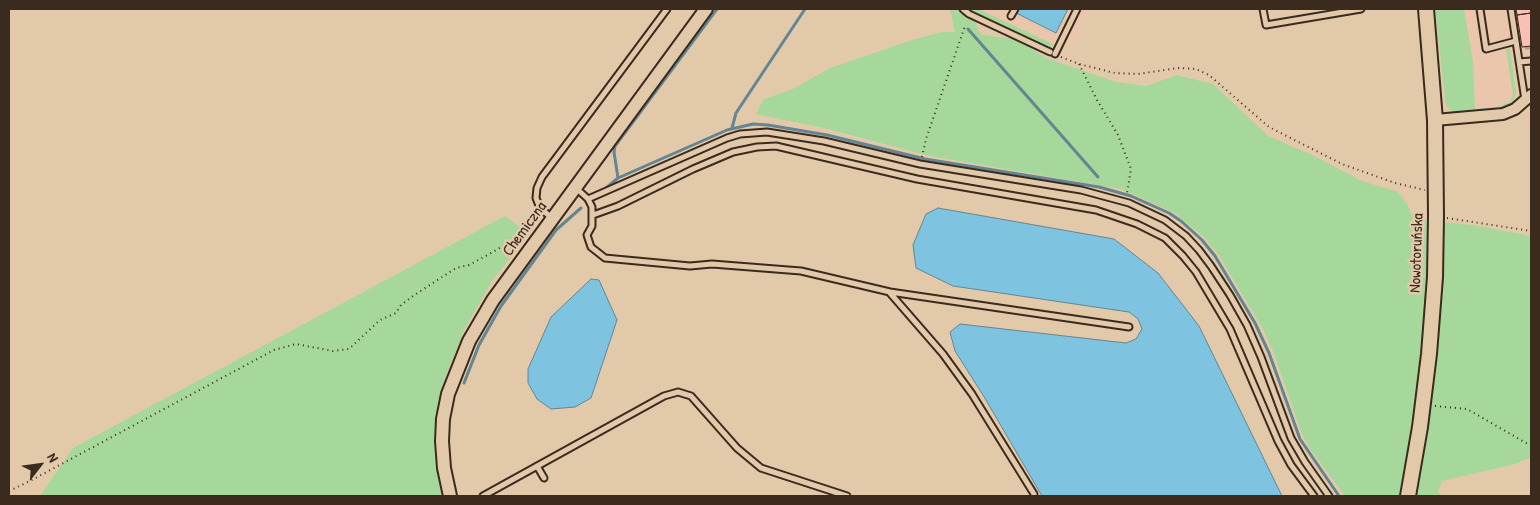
<!DOCTYPE html>
<html>
<head>
<meta charset="utf-8">
<style>
  body { margin:0 }
  #map { position:relative; width:1540px; height:505px; overflow:hidden; background:#e2c9aa; font-family:"Patrick Hand",sans-serif }
  canvas { display:block }
  .frame { position:absolute; inset:0; border:10px solid #3b2a1e; pointer-events:none }
  .north { position:absolute; left:15px; top:440px; width:50px; height:50px; -webkit-text-stroke:4px #e2c9aa; paint-order:stroke; rotate:60deg; font-size:14px; font-weight:700; line-height:20px; text-align:center; color:#3b2a1e }
  .north::after { content:''; display:block; margin:auto; width:18px; height:22px; background:#3b2a1e; clip-path:polygon(50% 0,100% 100%,50% 72%,0 100%) }
</style>
</head>
<body>
<div id="map">
<canvas width="1540" height="505"></canvas>
<div class="frame"></div>
<div class="north">N</div>
</div>
<script>
const context = document.querySelector('canvas').getContext('2d');
context.lineJoin = 'round';
function paint(path, color) { context.fillStyle = color; context.fill(path, 'evenodd'); }
const shape = rows => new Path2D(rows.map(r => 'M' + r).join(''));
function trace(path, color, width, dash) { context.strokeStyle = color; context.lineWidth = width; context.lineCap = dash ? 'butt' : 'round'; context.setLineDash(dash || []); context.stroke(path); }
function write(font, color, halo, rows, align = 'center') {
  context.font = font + ' "Patrick Hand",sans-serif'; context.lineWidth = 5; context.setLineDash([]); context.textBaseline = 'middle'; context.strokeStyle = halo; context.fillStyle = color; for (const [text, x, y, turn = 0] of rows) {
    context.save(); context.translate(x, y); context.rotate((+turn || 0) * Math.PI / 180); context.textAlign = isNaN(turn) ? turn : align; if (halo) context.strokeText(text, 0, 0); context.fillText(text, 0, 0); context.restore();
  }
}
paint(shape([
  [978,9,1091,9,1072,44,1058,36,1053,44],
  [1464,9,1531,9,1531,46,1506,49,1513,94,1510,102,1497,107,1475,109,1473,62]
]), '#eac6ad');
paint(shape([
  [950,9,978,9,1053,44,1050,50,978,16,974,17,974,19,980,34,1018,40,1046,58,1116,82,1147,86,1176,75,1213,84,1268,136,1312,155,1362,181,1398,192,1407,204,1414,219,1473,225,1531,236,1531,457,1515,464,1442,481,1438,492,1442,496,1345,496,1311,450,1302,434,1273,351,1263,329,1218,254,1205,238,1175,213,1121,189,930,156,824,128,756,114,764,99,793,89,830,68,915,39,943,32,955,32],
  [1435,9,1464,9,1473,62,1475,109,1497,107,1510,102,1513,94,1506,49,1510,49,1516,93,1513,101,1509,105,1495,111,1453,112,1446,106],
  [505,216,529,234,492,281,464,330,443,384,435,425,436,462,442,496,40,496,73,448]
]), '#a5d89a');
const water = shape([
  [1019,9,1068,9,1056,33,1016,13,1019,9],
  [938,208,1114,239,1158,273,1199,326,1282,496,1042,496,983,395,955,351,950,332,960,324,1126,343,1136,339,1142,329,1138,319,1129,312,953,286,916,268,913,245,926,214,938,208],
  [591,279,599,280,617,320,591,398,575,407,551,409,537,399,528,383,528,369,551,317,591,279]
]);
paint(water, '#7ec3df');
trace(water, '#638692', 1);
paint(shape([
  [1517,9,1531,9,1531,49,1526,50,1523,46]
]), '#0003');
trace(shape([
  [968,29,1098,177],
  [732,128,736,113,805,9],
  [618,178,614,152,615,146,717,9],
  [606,188,618,178,727,130,753,124,768,125,827,135,925,159,1099,187,1131,196,1169,213,1181,221,1202,240,1215,256,1255,323,1269,353,1300,439,1339,496],
  [464,383,479,345,501,306,556,230,581,208]
]), '#638692', 3);
const building = shape([
  [1516,9,1531,9,1531,13,1517,15,1516,9],
  [1531,13,1531,46,1522,47,1517,15,1531,13]
]);
paint(building, '#fbc0b5');
trace(building, '#3b2a1e', 1);
const service = shape([
  [963,9,969,14,1050,52],
  [1263,9,1266,25,1361,9],
  [1480,9,1486,49,1516,41],
  [1511,9,1525,100],
  [1011,16,1015,9],
  [1055,54,1077,9],
  [1519,62,1531,61],
  [576,188,588,199,592,207,592,226,587,235,591,247,605,258,690,266,712,264,801,271,890,292,1129,327],
  [588,199,727,138,740,134,767,132,824,141,920,164,1081,190,1129,203,1165,220,1186,236,1199,250,1211,266,1230,295,1247,325,1261,357,1291,438,1305,462,1329,496],
  [593,215,618,206,693,169,733,152,757,147,776,146,917,179,1096,210,1137,224,1165,238,1183,256,1196,272,1230,329,1278,441,1291,465,1314,496],
  [552,218,540,208,536,198,537,188,542,177,667,9],
  [890,293,943,354,972,394,1034,494],
  [537,466,544,478],
  [483,496,664,396,678,392,691,396,737,448,761,468,847,496]
]);
const minor = shape([
  [1435,120,1503,114,1515,109,1531,95]
]);
const tertiary = shape([
  [450,496,444,468,442,441,443,419,448,394,469,341,493,300,706,9]
]);
const secondary = shape([
  [1408,496,1420,427,1429,354,1435,277,1436,216,1435,120,1426,9]
]);
trace(service, '#3b2a1e', 9);
trace(minor, '#3b2a1e', 14);
trace(tertiary, '#3b2a1e', 16);
trace(secondary, '#3b2a1e', 18);
trace(shape([
  [1061,57,1079,64,1115,73,1138,74,1178,68,1196,69,1209,75,1269,127,1342,164,1395,183,1425,190],
  [1079,64,1097,100,1118,135,1131,169,1127,193],
  [922,157,926,139,965,26],
  [1447,218,1531,231],
  [1435,406,1467,409,1528,444,1531,443],
  [9,491,28,482,274,350,296,344,333,351,349,349,380,320,396,313,401,305,413,296,456,268,469,265,493,252,530,229]
]), '#3b2a1e', 2, [1, 4]);
trace(service, '#e2c9aa', 5);
trace(minor, '#e2c9aa', 10);
trace(tertiary, '#e2c9aa', 12);
trace(secondary, '#e2c9aa', 14);
write('16px', '#3b2a1e', '#e2c9aa', [
  ["Chemiczna",525,229,-54],
  ["Nowotoruńska",1417,253,-88]
]);
</script>
</body>
</html>
